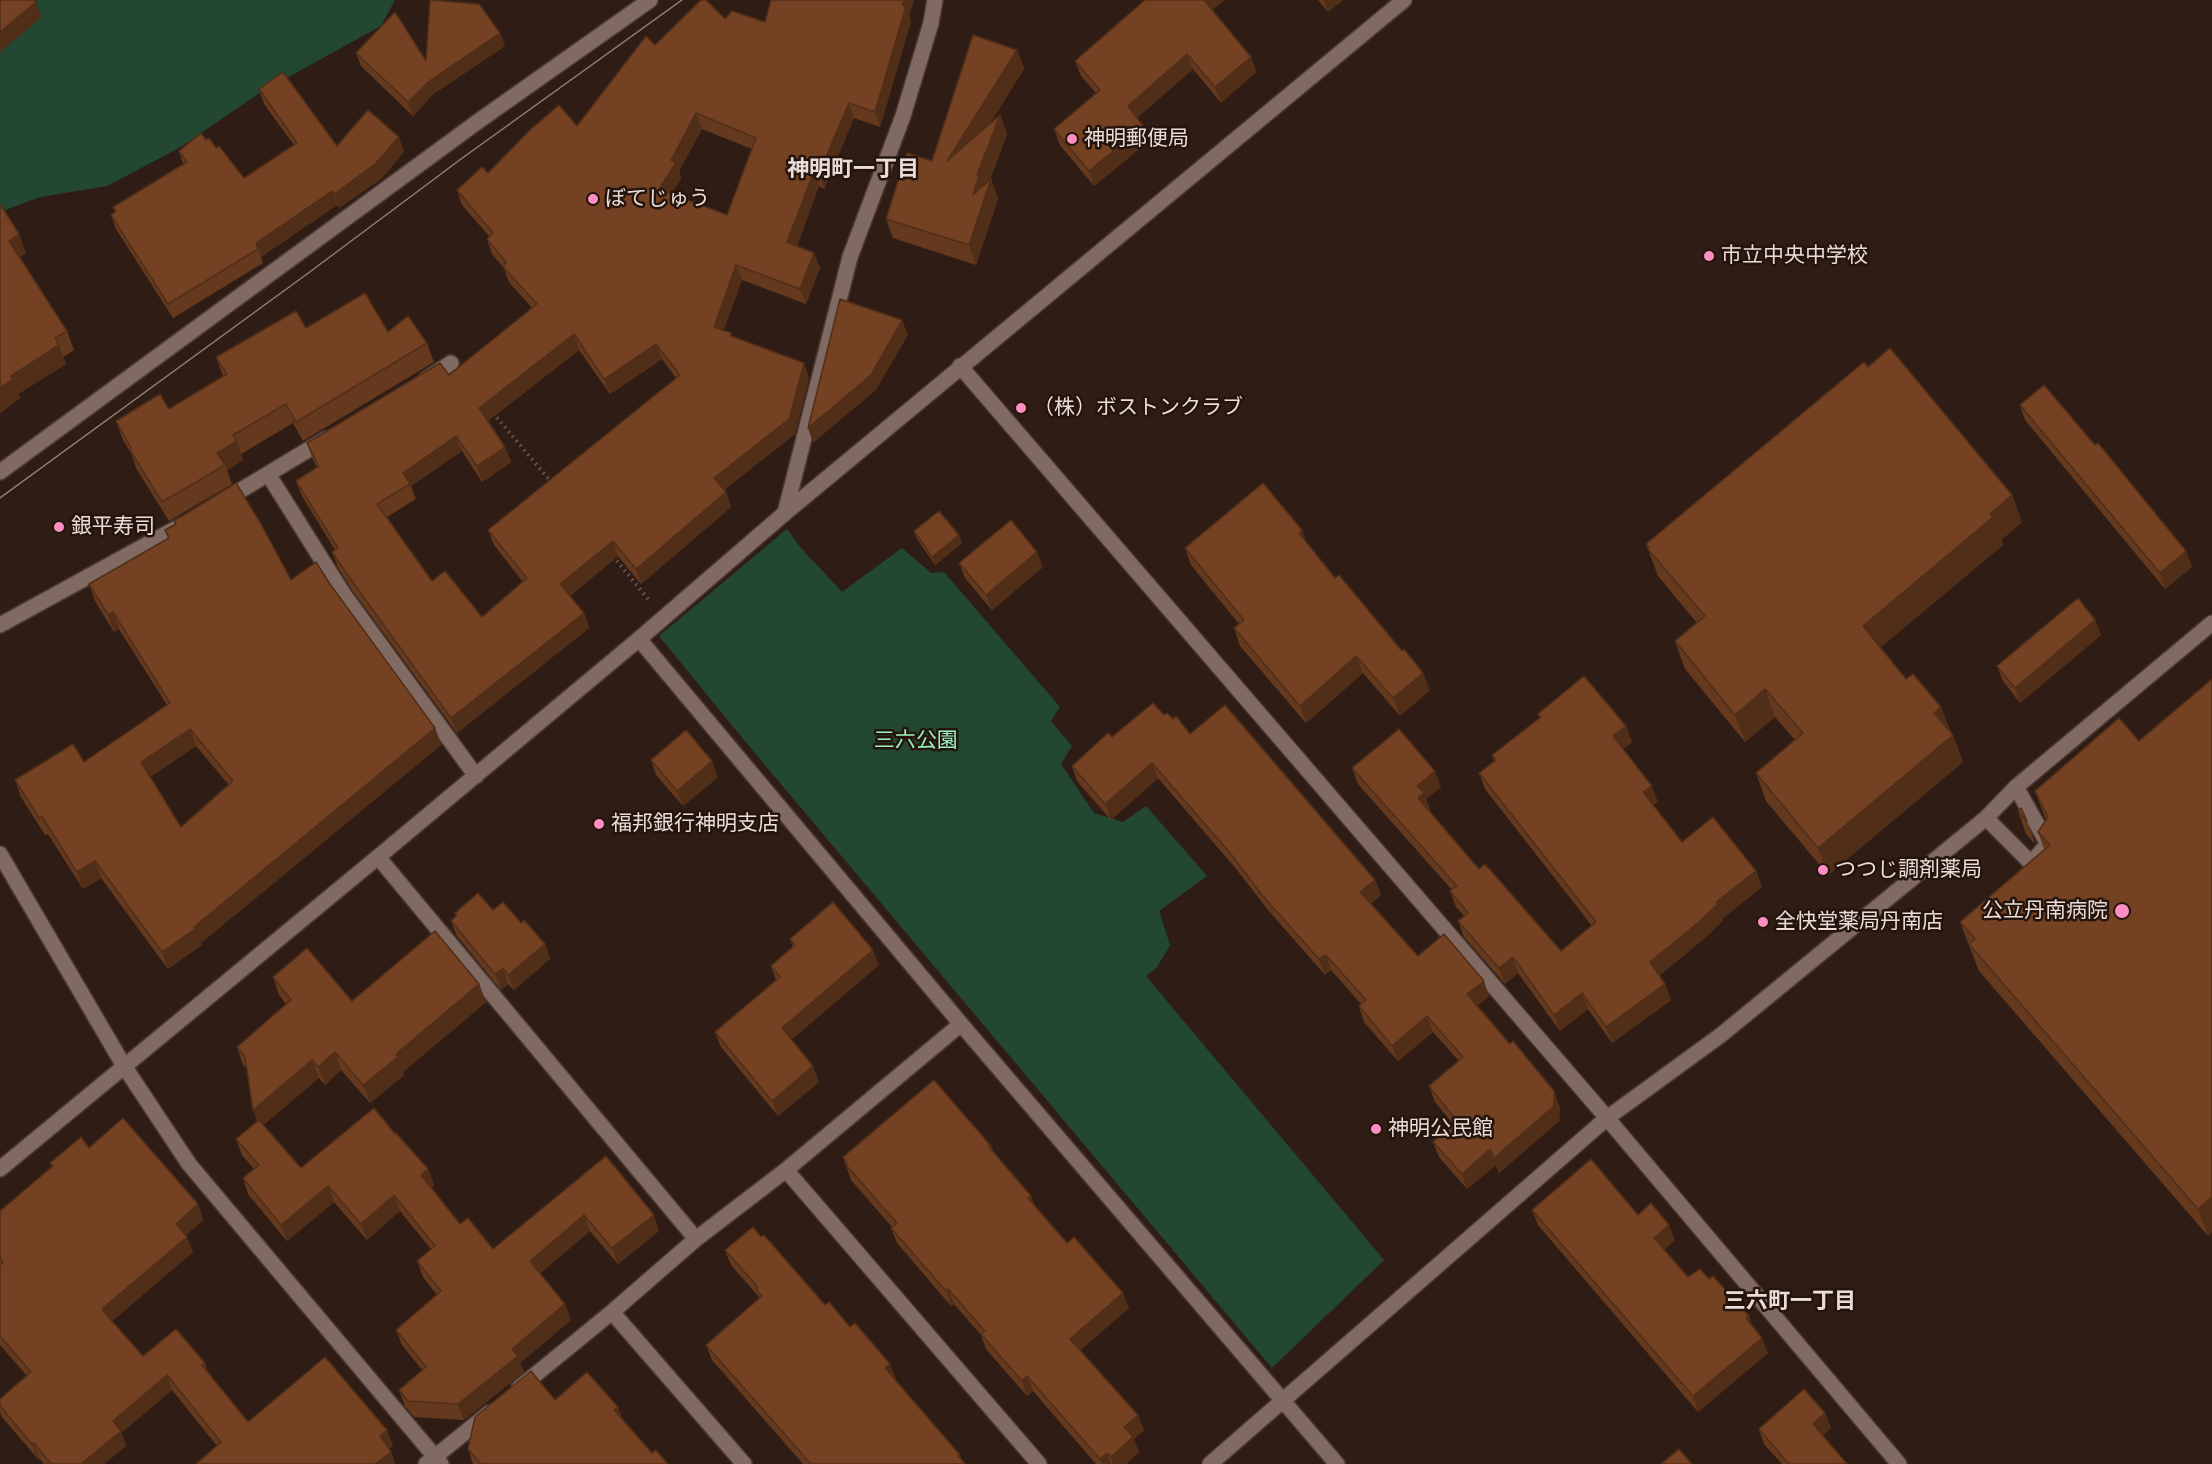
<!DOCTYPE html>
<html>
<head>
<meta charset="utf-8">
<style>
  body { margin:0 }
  canvas { display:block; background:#2f1d15 }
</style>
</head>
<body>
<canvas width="2212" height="1464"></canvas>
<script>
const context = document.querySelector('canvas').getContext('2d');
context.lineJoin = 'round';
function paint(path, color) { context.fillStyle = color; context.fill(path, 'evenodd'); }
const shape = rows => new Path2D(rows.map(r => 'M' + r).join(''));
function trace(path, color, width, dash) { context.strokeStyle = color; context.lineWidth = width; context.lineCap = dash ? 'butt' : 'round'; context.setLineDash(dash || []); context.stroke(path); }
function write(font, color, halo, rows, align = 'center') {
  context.font = font + ' "Varela Round","Noto Sans JP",sans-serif'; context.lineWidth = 5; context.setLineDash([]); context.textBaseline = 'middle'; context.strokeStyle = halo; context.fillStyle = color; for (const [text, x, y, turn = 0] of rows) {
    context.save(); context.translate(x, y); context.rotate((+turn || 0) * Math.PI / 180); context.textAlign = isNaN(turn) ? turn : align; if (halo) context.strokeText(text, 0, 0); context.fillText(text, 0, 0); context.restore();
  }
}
paint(shape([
  [0,0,395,0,381,26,261,92,179,148,107,186,40,197,0,212],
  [787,529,800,547,842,592,902,548,931,573,944,572,1060,707,1051,721,1072,746,1061,764,1094,813,1123,822,1146,806,1207,876,1159,911,1170,945,1157,967,1146,976,1384,1260,1272,1368,744,740,659,636]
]), '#224733');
const service = shape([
  [268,474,344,595,476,776],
  [1986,818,2031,863,2048,844,2016,787]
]);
const minor = shape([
  [426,379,451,363],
  [0,472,480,120,650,0],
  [223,501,326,439],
  [785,513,850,257,903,116,931,23,935,0],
  [0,625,184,524],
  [639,639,961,1024,1337,1464],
  [378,857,696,1239],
  [124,1066,189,1164,441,1464],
  [1607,1118,1721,1035,1986,818,2016,787,2212,623],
  [786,1170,1039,1464],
  [612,1312,744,1464],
  [519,1388,612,1312,696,1239,786,1170,961,1024],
  [426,1464,489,1413]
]);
const tertiary = shape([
  [960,366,1607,1118,1899,1464],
  [0,854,124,1066],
  [0,1169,378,857,639,639,785,513,1404,0],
  [1210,1464,1607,1118]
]);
trace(service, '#4a3a35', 18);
trace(minor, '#4a3a35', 18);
trace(tertiary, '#4a3a35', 18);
trace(shape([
  [493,413,552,483],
  [613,556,648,599]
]), '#6b5a53', 4, [1.5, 4.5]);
trace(service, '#816a61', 15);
trace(minor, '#816a61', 15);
trace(tertiary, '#816a61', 15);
trace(shape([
  [0,498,307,274,461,159,682,0]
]), '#8f7f79', 1.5);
paint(shape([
  [771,0,914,0,909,15,911,21,880,127,854,118,824,189,819,186,797,246,820,268,806,304,742,280,723,331,731,333,732,336,809,378,795,434,724,490,726,492,731,507,641,584,618,556,570,596,584,613,589,628,457,733,352,590,338,567,332,552,335,550,302,496,296,481,317,467,312,458,307,443,449,375,532,308,509,282,503,267,492,254,487,239,489,236,462,205,457,190,577,126,655,45,725,19,765,22],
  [702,129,752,149,727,215,671,194,681,178,679,171],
  [579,350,610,394,662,359,676,378,488,530,494,545,523,582,482,617,432,581,387,517,416,499,411,486,462,451,482,482,511,462,505,447,488,421],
  [1318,0,1343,0,1328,12],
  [1212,10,1251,57,1256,72,1221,103,1193,69,1137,118,1143,126,1149,141,1094,186,1060,145,1054,129,1096,93,1081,76,1075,61],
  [500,33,505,46,432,95,413,116,361,66,356,53,426,61],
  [1017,50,1024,69,989,125,1000,115,1007,134,990,180,991,179,998,199,976,265,893,238,886,219,932,161],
  [259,89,337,146,404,152,381,179,339,208,337,205,261,257,263,263,173,318,116,229,111,215,115,212,113,207,183,164,179,151,206,140,216,148,244,178,294,145,264,104],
  [0,204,26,253,20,257,67,331,74,350,63,357,66,364,18,394,20,398,0,413],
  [306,328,388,332,427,343,434,362,303,441,293,423,241,454,243,460,227,470,232,484,169,521,136,468,132,455,123,440,116,421,169,409,223,376,216,357],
  [2020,405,2095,445,2186,551,2192,567,2165,589,2025,420],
  [174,521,291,580,330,584,435,728,441,745,201,943,202,945,168,969,101,878,83,889,48,834,45,835,21,797,15,780,84,762,167,705,119,629,114,632,95,601,89,584,168,538,165,530,175,524],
  [196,746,229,785,181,827,150,777],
  [2022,522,2001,540,2003,545,1880,647,1906,679,1941,707,1950,731,1953,735,1963,762,1828,875,1766,801,1756,773,1795,740,1775,717,1745,742,1685,669,1675,641,1697,623,1658,576,1646,544],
  [1302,530,1306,543,1430,690,1400,716,1363,673,1306,723,1240,646,1234,628,1239,624,1191,565,1185,548],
  [914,531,962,543,935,565,917,539],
  [959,563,1043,567,992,610,965,578],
  [2095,620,2101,635,2020,703,2003,681,1997,666],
  [2212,679,2212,1232,2208,1236,1979,971,1960,922,2044,849,2038,832,2046,820,2035,791,2139,741],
  [1538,714,1626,726,1632,742,1623,749,1658,802,1653,805,1682,842,1762,887,1723,918,1723,920,1706,937,1659,976,1671,1000,1612,1043,1588,1009,1560,1031,1518,973,1505,984,1464,937,1458,921,1464,916,1456,907,1450,891,1452,890,1358,784,1352,768,1441,787,1426,799,1430,809,1429,810,1479,869,1561,951,1592,926,1485,789,1479,773,1494,762,1492,755,1540,718],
  [1164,715,1190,734,1375,880,1381,895,1371,904,1418,956,1489,996,1477,1006,1560,1107,1559,1121,1499,1173,1496,1165,1467,1189,1439,1157,1433,1142,1453,1124,1435,1102,1429,1086,1459,1061,1433,1032,1398,1061,1364,1022,1359,1006,1361,1004,1331,970,1325,975,1268,910,1237,870,1158,778,1111,820,1077,781,1072,766,1112,737],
  [651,760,718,777,683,806,656,775],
  [2018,811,2027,821,2035,844,2026,834],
  [493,910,521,923,545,944,550,959,514,990,508,984,501,990,457,936,451,921,456,916,455,913],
  [790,939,879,965,791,1040,819,1082,778,1116,721,1047,715,1032,776,980,771,966,793,947],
  [273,977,352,1001,479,984,486,1002,403,1072,404,1075,370,1103,341,1070,325,1085,319,1078,263,1125,301,1168,395,1134,428,1169,434,1185,431,1188,460,1224,493,1249,606,1156,659,1231,618,1264,590,1231,540,1273,565,1304,571,1320,520,1363,524,1372,464,1420,414,1417,405,1406,399,1390,422,1370,402,1345,396,1330,437,1295,423,1277,417,1261,431,1249,400,1211,367,1240,334,1202,287,1241,248,1194,243,1178,254,1169,242,1155,236,1139,257,1121,247,1069,243,1065,237,1047,286,1004,279,995],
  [991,1146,994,1152,1031,1196,1035,1207,1067,1243,1129,1308,1080,1350,1144,1430,1134,1439,1139,1452,1126,1464,1096,1464,1033,1391,1027,1396,986,1349,981,1335,954,1304,951,1306,897,1243,891,1228,892,1227,851,1180,843,1157],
  [89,1148,198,1204,203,1220,186,1235,193,1252,112,1321,143,1356,205,1363,208,1373,248,1422,393,1445,389,1449,391,1452,395,1464,196,1464,217,1446,172,1390,121,1433,126,1446,104,1464,44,1464,39,1458,38,1459,2,1417,0,1412,0,1399,27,1376,0,1345,0,1211,52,1167,50,1163],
  [1532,1210,1638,1215,1675,1240,1664,1250,1688,1277,1753,1326,1768,1353,1698,1412,1538,1225],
  [725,1250,825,1305,896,1379,895,1380,960,1455,962,1461,965,1464,803,1464,712,1360,706,1345,760,1298,731,1265],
  [555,1400,618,1407,622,1418,652,1453,668,1464,473,1464,468,1449],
  [1825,1413,1831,1428,1823,1435,1847,1464,1782,1464,1764,1444,1759,1429]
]), '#64391e');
paint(shape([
  [904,0,914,0,909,15,911,21,880,127,875,112],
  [1203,0,1225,0,1208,14],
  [1324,0,1343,0,1328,12],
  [36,2,42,17,0,52,0,32],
  [500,33,505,46,432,95,413,116,408,102,428,82],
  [1017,50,1024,69,954,180,947,161],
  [1187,54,1193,69,1133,121,1128,106],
  [1251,57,1256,72,1221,103,1215,87],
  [849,103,854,118,824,189,819,173],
  [696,113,702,129,679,171,681,178,665,204,659,189,671,160],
  [1000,115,1007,134,985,192,991,179,998,199,976,265,969,245,973,195,977,175],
  [1143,126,1149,141,1094,186,1089,171],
  [399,137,404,152,381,179,339,208,334,194],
  [814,171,819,186,793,257,787,242],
  [332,191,337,205,261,257,256,243],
  [19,234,26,253,16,260,9,241],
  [814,253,820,268,806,304,800,289],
  [736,265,742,280,719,343,714,327],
  [902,320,908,335,876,390,813,443,808,428],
  [574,334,579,350,485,423,479,408],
  [656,344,662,359,610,394,604,379],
  [59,345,66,364,18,394,20,398,0,413,0,388,11,376],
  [804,363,809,378,795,434,719,493,714,478],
  [456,436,462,451,411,486,403,473],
  [237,441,243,460,227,470,225,465,217,453],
  [505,447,511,462,482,482,477,466],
  [726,492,731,507,641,584,636,569],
  [2012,495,2022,522,2001,540,2003,545,1873,654,1863,626],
  [1302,530,1308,547,1299,533],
  [959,535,962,543,935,565,932,557],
  [613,541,618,556,566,599,560,584],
  [2186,551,2192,567,2165,589,2160,573],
  [1037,552,1043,567,992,610,986,595],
  [113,612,119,629,114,632,108,615],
  [584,613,589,628,457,733,451,718],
  [2095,620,2101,635,2020,703,2015,688],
  [1356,656,1363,673,1306,723,1300,706],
  [1423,673,1430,690,1400,716,1393,698],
  [1765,689,1775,717,1745,742,1735,715],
  [1941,707,1951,735,1934,713],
  [1626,726,1632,742,1619,752,1613,736],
  [435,728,441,745,201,943,202,945,168,969,162,952,194,927],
  [190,729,196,746,147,779,141,762],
  [1953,735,1963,762,1828,875,1818,848],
  [712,761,718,777,683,806,677,791],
  [1152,763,1158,778,1111,820,1105,804],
  [1435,771,1441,787,1426,799,1430,809,1424,814,1418,798,1417,786],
  [1652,786,1658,802,1649,808,1643,792],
  [95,861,101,878,83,889,77,872],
  [1756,871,1762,887,1723,918,1723,920,1706,937,1656,978,1650,962,1716,902],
  [1375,880,1381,895,1366,908,1360,892],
  [545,944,550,959,514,990,508,975],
  [873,950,879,965,787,1043,782,1028],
  [1326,955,1331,970,1325,975,1319,959],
  [1513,957,1518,973,1505,984,1499,968],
  [503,968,508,984,501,990,495,974],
  [1484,981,1489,996,1473,1010,1467,994],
  [479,984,486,1002,403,1072,404,1075,370,1103,363,1085,396,1054],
  [1665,984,1671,1000,1612,1043,1606,1027],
  [1582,993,1588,1009,1560,1031,1554,1015],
  [1427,1016,1433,1032,1398,1061,1392,1046],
  [335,1052,341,1070,325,1085,318,1067],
  [312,1060,319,1078,260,1128,253,1110],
  [813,1066,819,1082,778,1116,772,1101],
  [1554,1091,1560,1107,1559,1121,1499,1173,1494,1158],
  [1490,1149,1496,1165,1467,1189,1462,1174],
  [428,1169,434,1185,427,1191,421,1175],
  [328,1186,334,1202,287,1241,281,1225],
  [394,1195,400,1211,367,1240,361,1224],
  [1031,1196,1037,1211,1028,1198],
  [2212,1197,2212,1232,2208,1236,2198,1209],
  [198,1204,203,1220,181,1239,176,1224],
  [584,1215,590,1231,536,1277,530,1261],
  [654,1215,659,1231,618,1264,612,1248],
  [1669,1225,1675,1240,1660,1254,1654,1238],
  [187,1237,193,1252,109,1323,103,1311,103,1308],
  [948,1289,954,1304,951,1306,946,1291],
  [1123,1293,1129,1308,1076,1354,1070,1339],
  [565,1304,571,1320,520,1363,524,1372,464,1420,458,1404,512,1349],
  [1749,1316,1754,1331,1746,1318],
  [1762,1338,1768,1353,1698,1412,1693,1396],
  [890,1364,896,1379,890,1383,885,1368],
  [167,1375,172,1390,121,1433,126,1446,104,1464,81,1464,113,1421],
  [1027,1376,1033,1391,1027,1396,1022,1381],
  [618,1407,623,1423,614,1410],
  [1825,1413,1831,1428,1819,1439,1813,1424],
  [1138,1415,1144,1430,1134,1439,1139,1452,1126,1464,1113,1464,1111,1457,1124,1427],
  [387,1430,393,1445,385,1451,380,1436],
  [34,1443,39,1458,38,1459,32,1444],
  [391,1452,395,1464,375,1464],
  [1107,1453,1111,1464,1102,1464,1100,1459]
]), '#512e18');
const building = shape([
  [0,0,35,0,36,2,0,32,0,0],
  [430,0,479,4,500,33,428,82,408,102,356,53,395,12,426,61,430,0],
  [701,0,706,0,725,19,732,11,765,22,771,0,904,0,902,5,906,6,875,112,849,103,819,173,814,171,787,242,814,253,800,289,736,265,714,327,731,333,731,336,804,363,789,419,714,478,726,492,636,569,613,541,560,584,584,613,451,718,347,574,332,552,338,548,296,481,319,466,307,443,440,363,449,375,537,304,503,267,506,262,487,239,493,233,457,190,482,167,488,173,530,130,559,105,577,126,646,36,655,45,701,0],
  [696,113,756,138,727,215,659,189,676,163,671,160,696,113],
  [574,334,604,379,656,344,680,375,488,530,527,578,482,617,445,571,432,581,377,504,410,484,403,473,456,436,477,466,505,447,479,408,574,334],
  [1145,0,1204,0,1251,57,1215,87,1187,54,1128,106,1143,126,1089,171,1054,129,1100,90,1075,61,1145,0],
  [973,35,1017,50,947,161,1000,115,977,175,979,176,973,195,991,179,969,245,886,219,907,153,932,161,973,35],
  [283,72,337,146,368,110,399,137,375,164,334,194,332,191,256,243,258,249,168,304,111,215,116,211,113,207,187,162,179,151,201,133,206,140,209,138,216,148,219,146,244,178,297,143,259,89,283,72],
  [0,204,19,234,9,241,67,331,55,338,59,345,11,376,13,379,0,388,0,204],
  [365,293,388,332,408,316,427,343,296,422,286,404,233,435,237,441,217,453,225,465,162,502,130,450,131,448,116,421,160,394,169,409,227,374,216,357,296,311,306,328,365,293],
  [840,299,902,320,871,375,808,428,840,299],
  [1890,348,2012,495,1990,514,1993,517,1863,626,1906,679,1913,674,1941,707,1934,713,1953,735,1818,848,1756,773,1803,733,1765,689,1735,715,1675,641,1705,616,1648,549,1649,547,1646,544,1864,362,1868,367,1890,348],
  [2044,385,2095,445,2098,443,2186,551,2160,573,2020,405,2044,385],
  [236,483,261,524,291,580,316,562,330,584,435,728,194,927,196,928,162,952,95,861,77,872,42,817,39,818,15,780,73,744,84,762,170,703,113,612,108,615,89,584,169,538,165,530,176,524,174,521,236,483],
  [190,729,233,781,181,827,141,762,190,729],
  [1263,483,1302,530,1299,533,1335,578,1339,575,1402,651,1404,649,1423,673,1393,698,1356,656,1300,706,1234,628,1244,620,1185,548,1263,483],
  [939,511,959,535,932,557,914,531,939,511],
  [1011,520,1037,552,986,595,959,563,1011,520],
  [2078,598,2095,620,2015,688,1997,666,2078,598],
  [1584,676,1626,726,1613,736,1652,786,1643,792,1682,842,1713,817,1756,871,1716,902,1718,904,1700,921,1650,962,1665,984,1606,1027,1582,993,1554,1015,1513,957,1499,968,1458,921,1468,913,1450,891,1457,886,1352,768,1399,729,1435,771,1417,786,1424,793,1418,798,1479,869,1485,864,1561,951,1596,922,1479,773,1496,760,1492,755,1541,717,1538,714,1584,676],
  [2212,679,2212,1197,2198,1209,1969,944,1975,939,1960,922,2050,845,2038,832,2048,817,2035,791,2119,718,2139,741,2212,679],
  [1153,703,1164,715,1167,713,1173,719,1176,716,1190,734,1225,705,1375,880,1360,892,1418,956,1444,934,1484,981,1467,994,1510,1044,1513,1041,1554,1091,1554,1106,1494,1158,1490,1149,1462,1174,1433,1142,1457,1121,1429,1086,1463,1057,1427,1016,1392,1046,1359,1006,1366,1000,1326,955,1319,959,1262,895,1231,854,1152,763,1105,804,1072,766,1108,733,1112,737,1153,703],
  [686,730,712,761,677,791,651,760,686,730],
  [2021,808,2027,821,2018,811,2021,808],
  [478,893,493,910,503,902,521,923,524,920,545,944,508,975,503,968,495,974,451,921,457,915,455,913,478,893],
  [833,902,873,950,782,1028,813,1066,772,1101,715,1032,780,977,771,966,795,945,790,939,833,902],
  [435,931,479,984,396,1054,398,1057,363,1085,335,1052,318,1067,312,1060,253,1110,245,1057,237,1047,291,1000,273,977,307,948,352,1001,435,931],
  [934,1080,991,1146,989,1147,1031,1196,1028,1198,1067,1243,1074,1237,1123,1293,1070,1339,1138,1415,1124,1427,1133,1437,1111,1457,1107,1453,1100,1459,1027,1376,1022,1381,981,1334,985,1331,948,1289,946,1291,891,1228,897,1223,846,1165,847,1163,843,1157,934,1080],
  [374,1108,395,1134,396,1133,428,1169,421,1175,460,1224,468,1218,493,1249,606,1156,654,1215,612,1248,584,1215,530,1261,565,1304,512,1349,518,1356,458,1404,408,1401,399,1390,426,1367,396,1330,441,1291,417,1261,435,1246,394,1195,361,1224,328,1186,281,1225,243,1178,259,1165,236,1139,259,1120,301,1168,374,1108],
  [123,1118,198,1204,176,1224,187,1237,103,1308,103,1311,143,1356,176,1329,205,1363,202,1365,248,1422,325,1357,387,1430,380,1436,391,1452,375,1464,196,1464,221,1442,167,1375,113,1421,121,1431,81,1464,51,1464,34,1443,32,1444,0,1406,0,1399,31,1372,0,1336,0,1265,3,1262,0,1258,0,1211,53,1166,50,1163,81,1137,89,1148,123,1118],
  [1591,1159,1638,1215,1651,1203,1669,1225,1654,1238,1688,1277,1700,1269,1709,1279,1713,1276,1749,1316,1746,1318,1762,1338,1693,1396,1532,1210,1591,1159],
  [753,1227,761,1237,764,1235,825,1305,829,1302,850,1327,855,1323,890,1364,885,1368,960,1455,958,1456,965,1464,811,1464,706,1345,762,1296,756,1289,758,1287,725,1250,753,1227],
  [531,1371,555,1400,587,1372,618,1407,614,1410,652,1453,656,1450,668,1464,481,1464,468,1449,475,1417,531,1371],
  [1804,1389,1825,1413,1813,1424,1847,1464,1789,1464,1759,1429,1804,1389],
  [1679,1449,1692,1464,1661,1464,1679,1449]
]);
paint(building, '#744223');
trace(building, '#512e18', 1.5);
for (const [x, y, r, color] of [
  [1072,139,6,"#fc8fc2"],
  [593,199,6,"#fc8fc2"],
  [1709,256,6,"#fc8fc2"],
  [1021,408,6,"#fc8fc2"],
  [59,527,6,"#fc8fc2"],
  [599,824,6,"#fc8fc2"],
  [1823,870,6,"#fc8fc2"],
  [2122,911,8,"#fc8fc2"],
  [1763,922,6,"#fc8fc2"],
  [1376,1129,6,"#fc8fc2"]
]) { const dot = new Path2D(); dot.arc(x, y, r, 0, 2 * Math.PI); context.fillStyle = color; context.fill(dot); trace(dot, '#25140c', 2); }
write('21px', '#eaddd8', '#25140c', [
  ["神明郵便局",1084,139],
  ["ぼてじゅう",605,199],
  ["市立中央中学校",1721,256],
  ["（株）ボストンクラブ",1033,408],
  ["銀平寿司",71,527],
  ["福邦銀行神明支店",611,824],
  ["つつじ調剤薬局",1835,870],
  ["公立丹南病院",2108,911,"right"],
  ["全快堂薬局丹南店",1775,922],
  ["神明公民館",1388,1129]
], 'left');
write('21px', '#96f0be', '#25140c', [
  ["三六公園",916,741]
]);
write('bold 22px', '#eaddd8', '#25140c', [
  ["神明町一丁目",853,170],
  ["三六町一丁目",1790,1302]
]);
</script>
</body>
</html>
